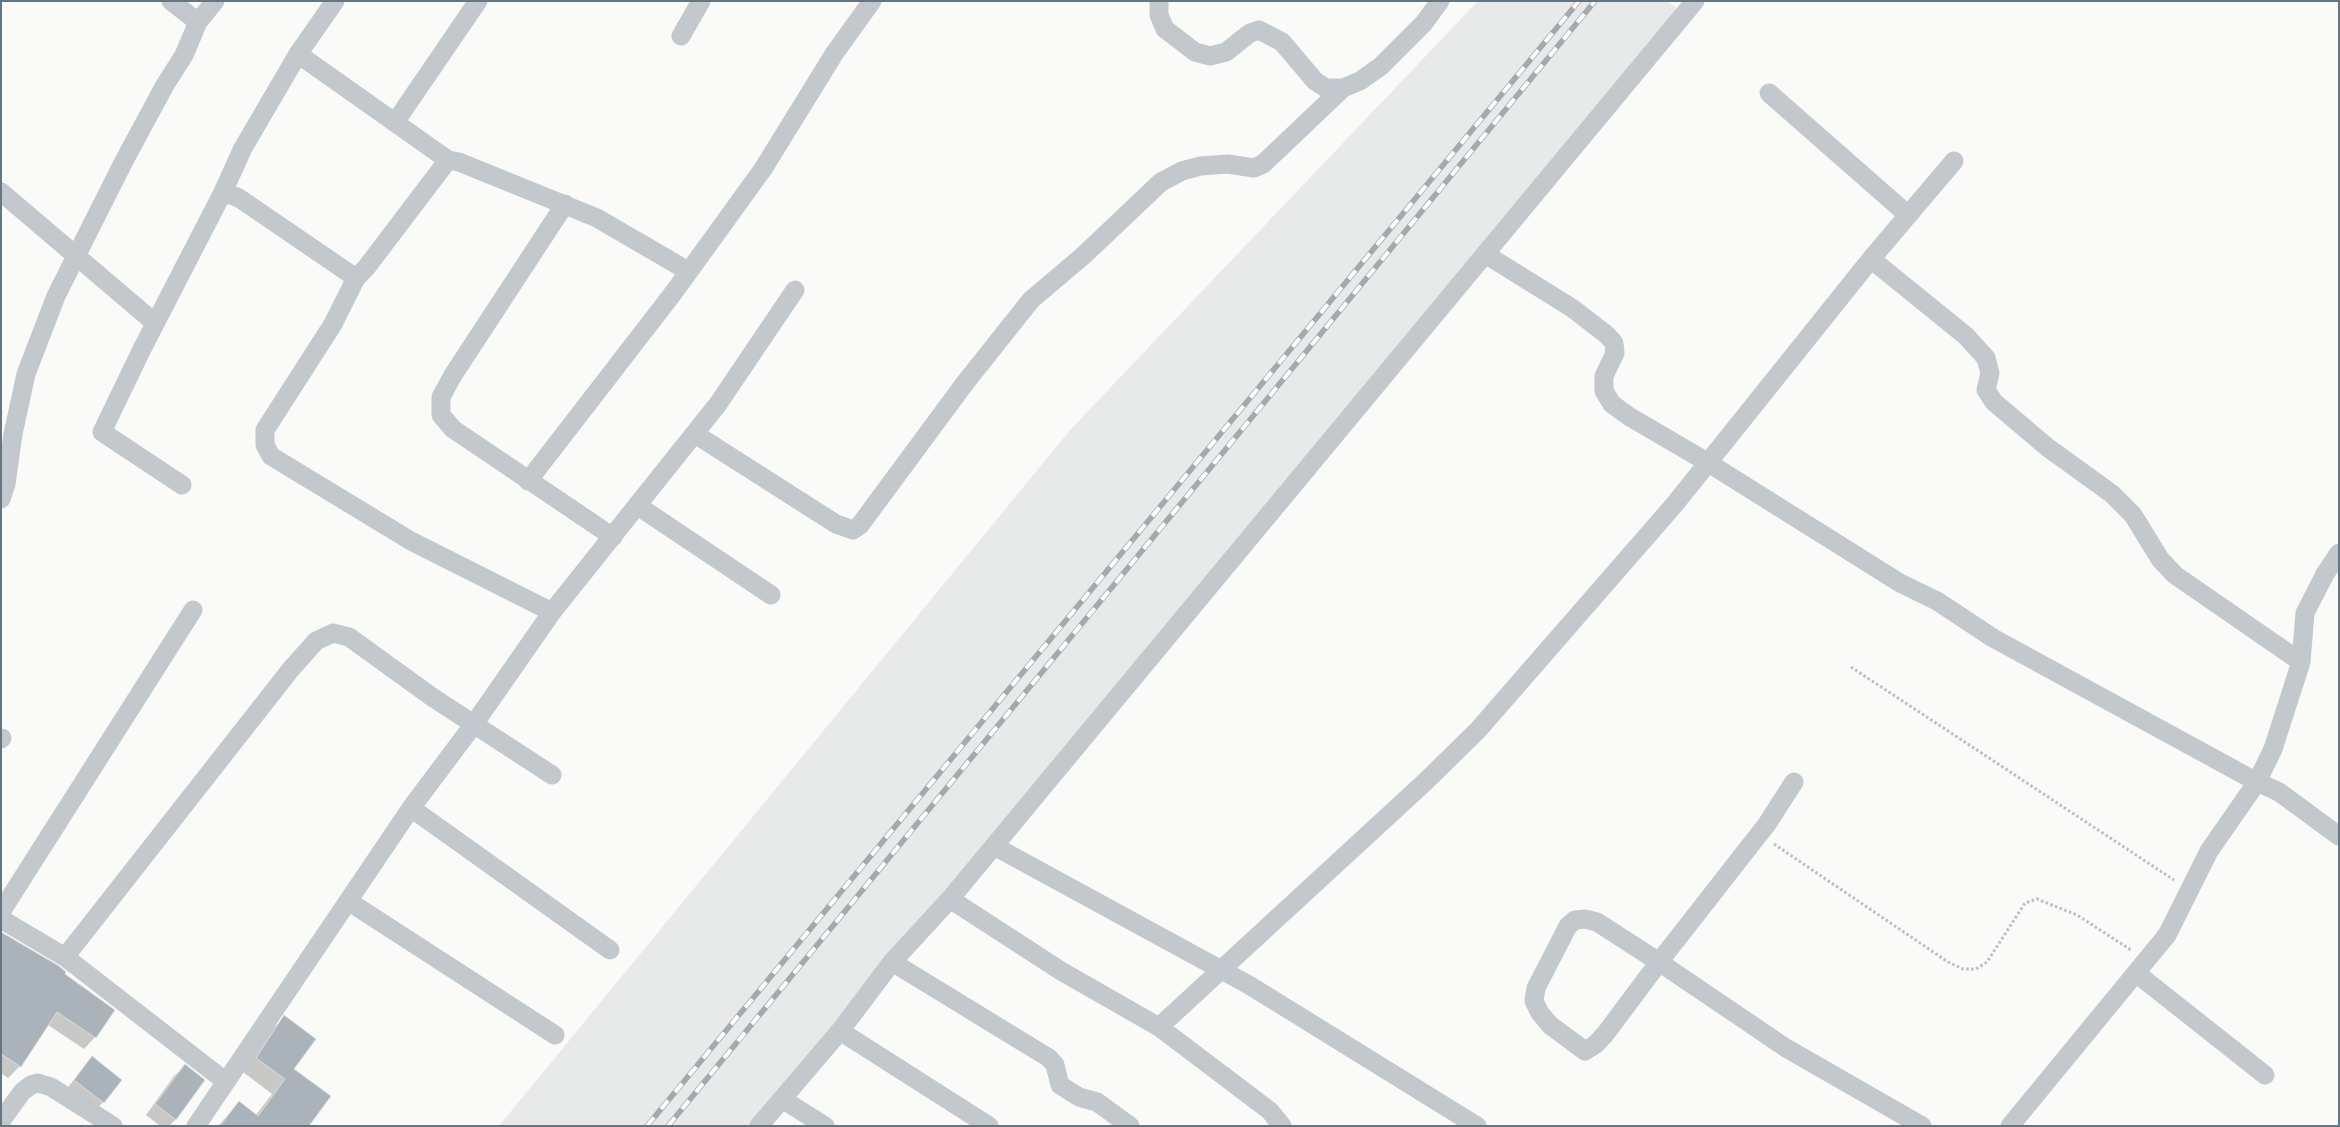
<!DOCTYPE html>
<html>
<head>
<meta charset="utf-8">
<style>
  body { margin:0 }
  #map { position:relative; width:2340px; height:1127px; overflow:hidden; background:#fafaf8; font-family:"Work Sans",sans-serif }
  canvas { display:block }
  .frame { position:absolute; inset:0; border:2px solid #657683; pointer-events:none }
</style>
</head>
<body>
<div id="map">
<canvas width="2340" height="1127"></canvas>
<div class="frame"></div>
</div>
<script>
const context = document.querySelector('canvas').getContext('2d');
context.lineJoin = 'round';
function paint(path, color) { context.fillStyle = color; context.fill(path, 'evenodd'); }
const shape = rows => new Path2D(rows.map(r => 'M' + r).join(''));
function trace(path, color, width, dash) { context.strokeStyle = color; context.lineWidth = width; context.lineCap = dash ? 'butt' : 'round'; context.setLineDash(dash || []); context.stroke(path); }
paint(shape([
  [1478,1,1668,1,1683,13,754,1126,499,1126,1071,429]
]), '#e8e9e9');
paint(shape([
  [1,934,63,975,95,1037,84,1049,48,1025,20,1066,8,1078,1,1073],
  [285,1017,292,1069,308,1126,218,1126,239,1103,256,1115,272,1094,243,1072,270,1031],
  [92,1058,103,1102,97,1109,68,1087],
  [185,1066,176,1119,169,1126,160,1126,146,1115,174,1076]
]), '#0003');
const building = shape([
  [1,932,59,966,66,972,65,974,115,1010,96,1038,57,1012,21,1067,1,1054,1,932],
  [284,1015,316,1039,294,1069,331,1096,309,1126,220,1126,239,1101,258,1116,285,1079,256,1058,284,1015],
  [92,1056,122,1080,104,1103,74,1080,92,1056],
  [185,1064,205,1080,176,1120,155,1104,185,1064]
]);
paint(building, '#aab3b9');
trace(building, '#dcdcda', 1);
trace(shape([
  [1851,667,2174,880],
  [1774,844,1948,962,1963,969,1976,969,1987,962,2025,903,2037,899,2077,915,2131,950]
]), '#bbbfc2', 3, [2.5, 2.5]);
trace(shape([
  [171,1,198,22],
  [1159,1,1159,15,1165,29,1195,52,1210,56,1226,52,1250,33,1259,30,1282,42,1315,81,1326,88,1343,88,1360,81,1381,66,1424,23,1440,1],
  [681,36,701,1],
  [298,54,448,160,459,162,597,218,688,271],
  [1769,93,1908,215],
  [396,121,478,1],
  [448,160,366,268,356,278,333,324,265,430,265,445,271,456,411,541,552,612],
  [1,192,155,323],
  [223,192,239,198,356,278],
  [565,204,453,375,441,397,441,415,453,429,613,537],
  [1485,254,1572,308,1607,335,1614,343,1615,353,1604,376,1604,391,1612,404,1630,417,1707,462,1900,583,1937,601,1993,638,2257,782,2279,792,2339,836],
  [1871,259,1966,336,1986,358,1990,373,1986,390,1994,402,2047,447,2112,494,2133,515,2160,559,2175,575,2301,662],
  [695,434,836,524,853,530,860,525,965,383,1031,300,1084,255,1161,182,1182,171,1200,166,1228,164,1254,168,1263,164,1343,88],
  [528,481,674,292,763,169,834,54,872,1],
  [182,485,102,432,142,349,223,192,243,148,298,54,335,1],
  [1,499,6,484,13,434,26,374,56,296,124,161,165,85,184,55,198,22,215,1],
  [638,506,771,595],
  [1,739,2,738],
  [1794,782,1767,824,1659,962,1606,1033,1596,1044,1585,1051,1550,1025,1540,1013,1534,1001,1536,988,1568,926,1575,920,1585,919,1597,922,1659,962,1786,1048,1922,1126],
  [411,808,610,950],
  [994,846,1249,985,1477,1126],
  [950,899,1061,971,1159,1027,1270,1111,1282,1126],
  [348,901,555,1035],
  [1,912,193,610],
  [1,919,65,957,225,1081],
  [65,957,291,669,316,641,333,633,349,637,432,697,552,775],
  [892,962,1049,1058,1055,1065,1060,1085,1079,1097,1097,1102,1130,1126],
  [2136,973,2265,1075],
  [1159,1027,1425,782,1478,730,1674,505,1871,259,1954,161],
  [840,1031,989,1126],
  [782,1099,825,1126],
  [1,1121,22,1092,31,1085,38,1083,51,1087,113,1126],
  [196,1126,411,808,474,724,552,612,718,404,795,290],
  [759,1126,840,1031,892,962,950,899,1695,1],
  [2010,1126,2167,935,2209,851,2257,782,2273,749,2301,662,2305,613,2325,574,2339,553]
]), '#c3c8cc', 19);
const rail = shape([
  [647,1126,1579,1],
  [668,1126,1595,1]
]);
trace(rail, '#a2aab0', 5.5);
trace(rail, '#fff', 4, [11]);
</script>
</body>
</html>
